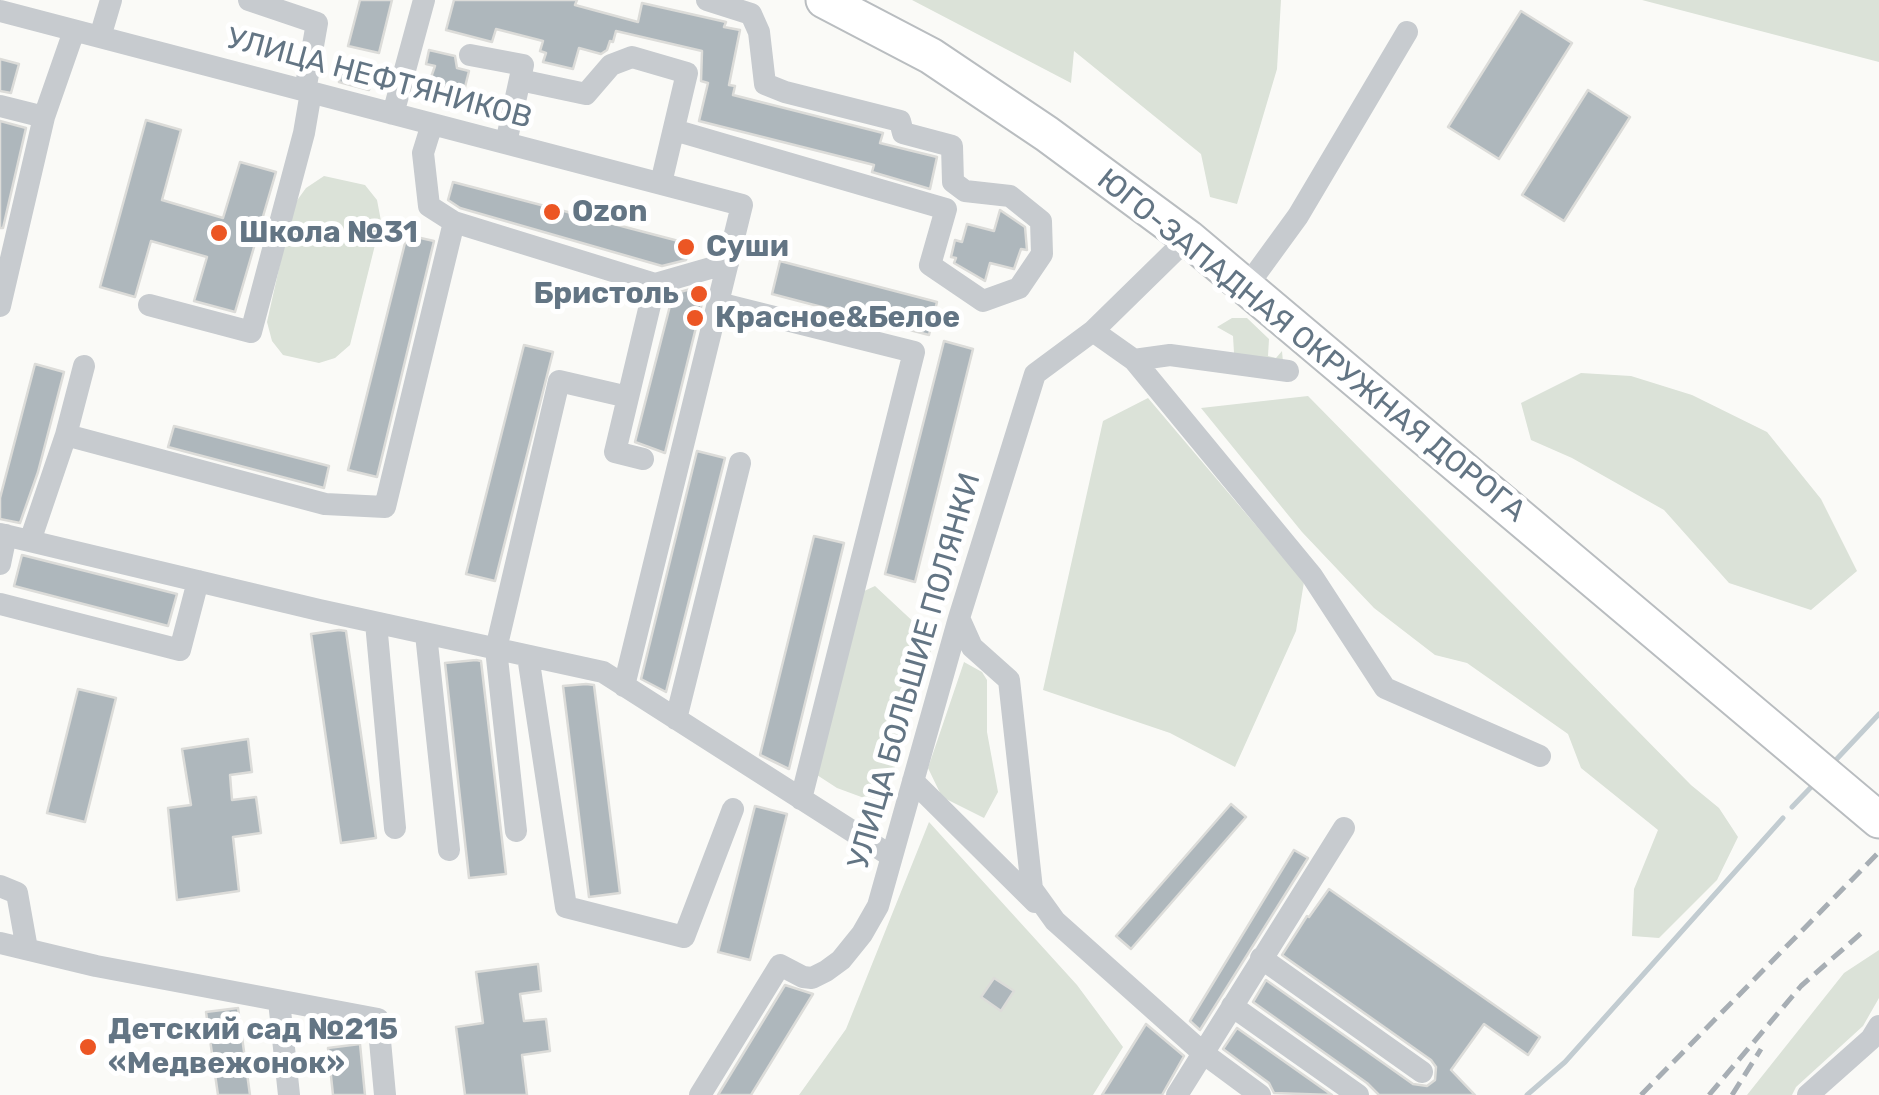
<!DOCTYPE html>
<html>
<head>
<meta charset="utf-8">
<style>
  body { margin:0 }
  canvas { display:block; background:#fafaf7 }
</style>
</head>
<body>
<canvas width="1879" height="1095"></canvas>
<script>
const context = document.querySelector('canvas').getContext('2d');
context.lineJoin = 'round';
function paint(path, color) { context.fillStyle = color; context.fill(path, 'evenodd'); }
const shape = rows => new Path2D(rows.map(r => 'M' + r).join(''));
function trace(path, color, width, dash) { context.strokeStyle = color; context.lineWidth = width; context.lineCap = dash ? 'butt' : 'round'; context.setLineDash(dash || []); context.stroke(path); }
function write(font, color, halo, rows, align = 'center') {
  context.font = font + ' Rubik,sans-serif'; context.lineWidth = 10; context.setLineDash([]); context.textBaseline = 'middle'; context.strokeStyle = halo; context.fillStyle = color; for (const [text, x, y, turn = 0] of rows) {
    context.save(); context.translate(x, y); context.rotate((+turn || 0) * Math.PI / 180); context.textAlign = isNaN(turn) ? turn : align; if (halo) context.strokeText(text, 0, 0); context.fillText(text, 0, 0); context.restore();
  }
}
paint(shape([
  [912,0,1281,0,1277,69,1237,204,1210,197,1201,154,1074,51,1071,83],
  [1642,0,1879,0,1879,62],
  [324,176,365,185,377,200,381,221,350,345,335,358,319,363,283,355,272,341,267,322,293,206,306,188],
  [1232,318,1247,318,1269,339,1268,356,1276,358,1282,351,1283,362,1234,353,1233,336,1217,327],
  [1581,373,1631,376,1692,395,1767,432,1821,499,1857,571,1811,610,1729,583,1664,510,1572,458,1531,440,1521,403],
  [1308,396,1691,785,1719,808,1738,837,1717,880,1659,938,1632,936,1634,889,1658,830,1581,768,1568,734,1467,663,1435,655,1374,608,1302,532,1201,408],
  [1148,398,1304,582,1296,631,1235,767,1170,733,1043,690,1103,421],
  [875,586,934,641,883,805,837,788,817,775,862,592],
  [964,662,982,672,987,680,987,732,998,792,984,818,942,797,928,768],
  [929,822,1077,985,1123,1047,1093,1095,799,1095,846,1029],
  [1879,950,1879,998,1863,1026,1796,1087,1792,1095,1747,1095,1844,973]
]), '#dbe2d8');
trace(shape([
  [1833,763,1879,714],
  [1792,807,1816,782],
  [1527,1095,1565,1062,1783,818]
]), '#c2ccd1', 5);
const building = shape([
  [360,0,392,0,379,53,348,46,360,0],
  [454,0,577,0,575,5,638,22,642,3,726,22,724,27,740,30,729,85,735,86,733,95,883,133,880,143,937,157,930,189,872,172,874,165,699,121,708,83,701,81,702,51,616,31,613,42,610,41,607,50,601,54,579,48,573,69,543,62,546,53,540,51,543,41,496,29,492,42,446,30,454,0],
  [1521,11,1572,43,1499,159,1448,127,1521,11],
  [429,50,455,56,457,68,469,71,463,95,429,83,435,66,426,64,429,50],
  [0,59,19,64,11,93,0,91,0,59],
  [342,68,373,76,369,90,339,82,342,68],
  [1588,90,1630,117,1564,221,1522,195,1588,90],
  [146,120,181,130,162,200,223,218,240,162,276,172,235,312,194,301,207,257,151,241,135,297,100,287,146,120],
  [0,121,26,128,3,228,0,228,0,121],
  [453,182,690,244,686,260,662,266,460,208,448,200,453,182],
  [1000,210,1025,227,1027,250,1021,249,1014,269,990,263,985,281,954,263,956,258,951,257,955,240,962,242,967,224,994,231,1000,210],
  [407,235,434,241,377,477,348,470,407,235],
  [780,261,937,302,929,335,772,294,780,261],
  [694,288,705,291,665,453,635,442,673,294,694,288],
  [944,341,973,349,915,582,885,574,944,341],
  [524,345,553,352,495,581,466,574,524,345],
  [35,364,64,372,38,472,20,523,0,519,0,498,35,364],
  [174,426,329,466,324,488,168,447,174,426],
  [697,451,725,458,666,692,641,679,697,451],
  [814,536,844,543,789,769,760,755,814,536],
  [22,555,177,594,168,626,14,586,22,555],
  [339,630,346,631,376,838,341,843,311,634,339,630],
  [476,660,481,661,506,874,469,878,445,663,476,660],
  [586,684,594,685,620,893,589,897,563,686,586,684],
  [78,689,116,698,85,822,47,813,78,689],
  [248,739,252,772,230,775,232,800,256,797,261,833,233,837,239,891,177,900,168,808,191,805,182,749,248,739],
  [1231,804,1246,817,1131,949,1116,936,1231,804],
  [755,806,787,814,750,960,718,952,755,806],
  [1294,850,1308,858,1200,1030,1190,1021,1294,850],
  [1329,889,1540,1037,1528,1055,1484,1024,1451,1070,1475,1095,1379,1095,1367,1083,1253,1002,1266,980,1413,1084,1427,1086,1435,1080,1436,1067,1431,1060,1282,955,1307,916,1309,917,1329,889],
  [538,964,541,991,520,994,524,1021,546,1019,550,1051,522,1055,527,1095,465,1095,456,1027,483,1023,476,972,538,964],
  [994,978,1014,991,1001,1011,981,997,994,978],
  [785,985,813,994,751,1095,718,1095,785,985],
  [238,1008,250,1095,218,1095,206,1012,238,1008],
  [1146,1024,1184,1056,1162,1095,1102,1095,1146,1024],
  [1237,1028,1332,1095,1274,1093,1269,1083,1223,1049,1237,1028],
  [360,1044,365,1095,333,1095,328,1048,360,1044]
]);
paint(building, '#aeb7bc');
trace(building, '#dcdcd9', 2.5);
const highway = shape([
  [824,0,931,56,1047,134,1188,238,1879,820]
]);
trace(highway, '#b9bdc0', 39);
trace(shape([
  [249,0,317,23,305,91],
  [0,11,742,205,624,686],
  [100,37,111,0],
  [470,55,523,65,506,143],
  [520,80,586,94,611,65,632,57,687,73,661,183],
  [0,106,44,117,74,31],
  [393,114,424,0],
  [432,124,423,153,429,206,454,222],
  [674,130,946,209,930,265,983,301,1019,288,1042,254,1041,221,1010,196,965,191,953,182,952,146,903,133,900,121,785,92,765,84,759,32,751,14,707,0],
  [1247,286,1298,216,1407,32],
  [718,303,914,352,801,799],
  [149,305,251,332,304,133,311,92],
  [0,306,44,117],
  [1093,331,1134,360,1312,576,1385,688,1540,756],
  [1134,360,1170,355,1288,371],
  [84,366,66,435,325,504,385,507,454,222,655,284],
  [643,459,615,452,655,284,728,263],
  [0,534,319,610,603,672,891,856],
  [30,541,66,435],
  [0,564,6,535],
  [0,604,180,650,198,581],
  [959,618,972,647,1009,680,1032,889,1055,921,1203,1053,1260,1095],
  [376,623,395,828],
  [426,634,449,850],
  [528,656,566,907,684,937,733,809],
  [676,719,740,463],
  [913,781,1035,902],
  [516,831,496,649,559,381,628,397],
  [0,886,17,893,27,949],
  [0,943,96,966,378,1019,385,1095],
  [1261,958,1422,1072],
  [279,1001,289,1095],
  [1232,1006,1358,1095],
  [700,1095,780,965,803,977,812,978,826,971,841,960,862,934,878,906,959,618,1035,374,1093,331,1188,238],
  [1177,1095,1344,828],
  [1808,1095,1871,1039,1879,1026]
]), '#c7cbcf', 22);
trace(highway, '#fff', 35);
trace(shape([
  [1641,1095,1879,852],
  [1709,1095,1801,986,1866,929],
  [1732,1095,1761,1049]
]), '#a7aeb4', 5, [15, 8]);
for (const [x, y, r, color] of [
  [552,212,10,"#ec5624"],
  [219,233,10,"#ec5624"],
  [686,247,10,"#ec5624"],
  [699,294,10,"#ec5624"],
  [695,318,10,"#ec5624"],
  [88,1047,10,"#ec5624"]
]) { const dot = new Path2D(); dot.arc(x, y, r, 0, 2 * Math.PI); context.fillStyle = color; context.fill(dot); trace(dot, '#fff', 4); }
write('30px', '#637584', '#fff', [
  ["УЛИЦА НЕФТЯНИКОВ",379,79,15],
  ["ЮГО-ЗАПАДНАЯ ОКРУЖНАЯ ДОРОГА",1311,346,39],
  ["УЛИЦА БОЛЬШИЕ ПОЛЯНКИ",915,671,-74]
]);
write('bold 30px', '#637584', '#fff', [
  ["Ozon",572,212],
  ["Школа №31",239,233],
  ["Суши",706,247],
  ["Бристоль",679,294,"right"],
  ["Красное&Белое",715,318],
  ["Детский сад №215",108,1030],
  ["«Медвежонок»",108,1064]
], 'left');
</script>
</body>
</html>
